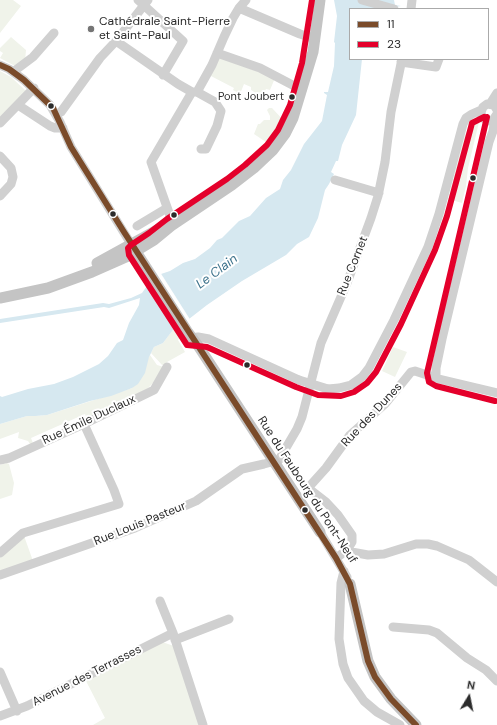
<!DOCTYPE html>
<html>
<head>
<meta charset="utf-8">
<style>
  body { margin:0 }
  #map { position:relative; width:497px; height:725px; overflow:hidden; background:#fff; font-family:"DM Sans",sans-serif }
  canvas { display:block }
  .legend { position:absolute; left:349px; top:8px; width:140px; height:52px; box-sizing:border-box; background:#fff; border:1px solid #aaa; margin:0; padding:5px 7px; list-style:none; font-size:12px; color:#2b2b2b }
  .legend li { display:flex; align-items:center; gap:8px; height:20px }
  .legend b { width:20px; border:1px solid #aaa }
  .north { position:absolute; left:449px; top:677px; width:40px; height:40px; -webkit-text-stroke:3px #fff; paint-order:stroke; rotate:10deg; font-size:11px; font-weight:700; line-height:16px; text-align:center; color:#2b2b2b }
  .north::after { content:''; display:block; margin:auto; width:14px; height:18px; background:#2b2b2b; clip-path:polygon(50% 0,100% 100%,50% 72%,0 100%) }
</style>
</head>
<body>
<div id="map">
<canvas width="497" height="725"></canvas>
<ul class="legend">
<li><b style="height:5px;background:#7a4b2a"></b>11</li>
<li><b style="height:5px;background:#e4002b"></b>23</li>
</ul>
<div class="north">N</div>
</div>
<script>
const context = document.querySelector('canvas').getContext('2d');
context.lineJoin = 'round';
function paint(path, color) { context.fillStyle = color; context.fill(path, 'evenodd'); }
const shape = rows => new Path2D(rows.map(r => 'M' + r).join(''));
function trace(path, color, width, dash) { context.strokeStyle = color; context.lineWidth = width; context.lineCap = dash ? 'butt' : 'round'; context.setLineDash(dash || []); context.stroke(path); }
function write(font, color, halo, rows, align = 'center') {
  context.font = font + ' "DM Sans",sans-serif'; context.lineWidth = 4; context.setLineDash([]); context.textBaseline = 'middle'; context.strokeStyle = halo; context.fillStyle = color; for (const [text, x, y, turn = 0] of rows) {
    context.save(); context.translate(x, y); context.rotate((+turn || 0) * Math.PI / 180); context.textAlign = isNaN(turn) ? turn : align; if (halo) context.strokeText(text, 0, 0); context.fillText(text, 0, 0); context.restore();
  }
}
paint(shape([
  [0,0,13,0,21,6,0,33],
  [11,37,26,50,25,61,15,66,0,58,3,53,0,51,0,48],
  [221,58,275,78,270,90,266,89,262,97,251,90,251,87,244,84,240,94,233,90,234,88,209,75,217,59],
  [0,71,11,77,26,91,0,117],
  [269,108,272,108,286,123,273,141,269,144,254,134,258,124,260,124,264,120,270,120,270,116,267,110],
  [479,122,468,168,466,186,462,203,448,199,464,137,467,131,474,124],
  [176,326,182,335,178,340,185,352,167,362,165,365,162,365,151,353,154,347,163,343],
  [393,347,407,352,395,377,382,371],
  [150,355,157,365,164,367,154,382,148,388,88,422,85,414,31,438,34,446,32,447,28,441,18,438,19,432,0,439,0,424,27,416,35,416,47,415,132,388],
  [7,463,9,464,14,483,12,495,0,499,0,465],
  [23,533,33,561,0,571,0,553],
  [162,642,174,646,199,725,93,725,105,718,86,681]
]), '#f0f3ea');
paint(shape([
  [334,0,394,0,395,5,401,6,395,7,394,9,350,9,350,59,362,59,356,115,342,145,338,161,336,161,331,172,334,174,329,184,325,190,318,218,309,237,297,244,286,255,242,281,207,305,189,319,176,326,163,343,154,347,149,357,145,373,138,384,132,388,111,396,90,401,47,415,35,416,27,416,0,424,0,396,2,397,28,389,54,384,73,377,99,364,108,356,117,343,123,340,129,323,139,305,140,298,109,308,104,307,0,323,0,319,103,303,109,304,131,298,142,293,149,283,161,274,170,271,183,263,195,259,210,248,217,240,222,238,239,221,250,216,266,198,280,189,283,180,291,170,304,144,322,121,327,95,324,93,324,92,328,92,334,66,335,43,334,42,337,16]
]), '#d6e8f0');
paint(shape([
  [160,272,191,321,177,328,148,281]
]), '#fff');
trace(shape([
  [138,0,183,41,163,75],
  [362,0,394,9],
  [239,8,300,34,315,39],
  [411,9,412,0],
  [116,41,178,84,192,92,197,92,215,102,221,111,217,126,206,149,201,149],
  [217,53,260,68,302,90],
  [401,62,436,67,439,59],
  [0,65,9,69,24,80,50,105,60,122,71,147,131,244],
  [13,72,33,57,54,33],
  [197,92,212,65,224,37,233,18,239,8,246,0],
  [490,104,497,93],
  [18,105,50,126,55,128,63,128],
  [497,110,494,105,487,104,483,107,481,112,482,117,487,121,493,120,497,114],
  [56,115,61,112,100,58,116,41,148,0],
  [0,123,34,88],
  [0,156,11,168,13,177,11,184,0,196],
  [335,180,379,193],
  [173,224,151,162,192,92],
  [137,226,167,208],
  [192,338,198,337,209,339,299,380],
  [436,377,436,368,442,339,489,142,493,131,495,118],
  [328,389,339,388,351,385,362,377,369,368,394,320,428,247,439,214,463,124,466,118,472,114,481,110],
  [0,460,9,458,84,424,154,390,167,367],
  [320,532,347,577],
  [346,551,368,555,384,554,416,544,428,544,437,546,469,560,497,582],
  [0,553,23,533,119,504,114,490,84,424],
  [336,558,346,551,349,547,352,542,352,535,338,515,326,502,308,488,326,468,350,435,385,404,411,372,415,371,439,379,497,393],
  [344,571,341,583,339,639,343,664,348,678,364,701,377,712,400,725],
  [0,575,135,528,196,501,242,469,264,464,279,460,280,458,297,429,302,417,321,343,347,283,371,218,378,196,385,162,391,112,402,59],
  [160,601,173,633,203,725],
  [393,627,429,630,437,633,467,658,486,670,497,681],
  [175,640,229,619],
  [0,672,17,711],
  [0,716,27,706,173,633]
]), '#d0d0d0', 9);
trace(shape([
  [131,244,187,331,199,347,320,532],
  [97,263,157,230],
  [0,298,48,288,92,272,126,257,154,240,171,226,232,185,254,168,273,150,285,134,293,118,313,52,320,0],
  [350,584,368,661,375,677,391,699,416,725]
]), '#c4c4c4', 11);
trace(shape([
  [299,380,328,389]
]), '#d0d0d0', 9);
trace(shape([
  [0,65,9,69,24,80,53,108,71,147,124,232,336,558,350,584,368,661,375,677,391,699,416,725]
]), '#7a4b2a', 6);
trace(shape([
  [312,0,302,63,290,105,278,130,267,145,245,165,227,179,167,219,149,233,131,245,128,248,129,255,187,345,207,347,296,387,318,395,341,396,354,392,367,383,376,372,401,324,435,250,447,216,471,127,472,123,484,117],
  [487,117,427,373,429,382,436,386,495,401]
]), '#e4002b', 6);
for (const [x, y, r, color] of [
  [91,29,4,"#757575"],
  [292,97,3.5,"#2b2b2b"],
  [51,106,3.5,"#2b2b2b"],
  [473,178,3.5,"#2b2b2b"],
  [113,214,3.5,"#2b2b2b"],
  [174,215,3.5,"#2b2b2b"],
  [247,365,3.5,"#2b2b2b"],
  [305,510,3.5,"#2b2b2b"]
]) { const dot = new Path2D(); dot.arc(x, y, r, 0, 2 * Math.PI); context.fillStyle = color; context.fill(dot); trace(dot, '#fff', 1.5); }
write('11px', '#2b2b2b', '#fff', [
  ["Pont Joubert",284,97]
], 'right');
write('12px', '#2b2b2b', '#fff', [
  ["Cathédrale Saint-Pierre",99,22],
  ["et Saint-Paul",99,36]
], 'left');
write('12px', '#2b2b2b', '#fff', [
  ["Rue Cornet",353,266,-68],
  ["Rue des Dunes",372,415,-47],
  ["Rue Émile Duclaux",89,420,-25],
  ["Rue du Faubourg du Pont-Neuf",307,490,57],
  ["Rue Louis Pasteur",140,524,-22],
  ["Avenue des Terrasses",87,676,-27]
]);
write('italic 13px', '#3c728b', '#fff', [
  ["Le Clain",217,272,-37]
]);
</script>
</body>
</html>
